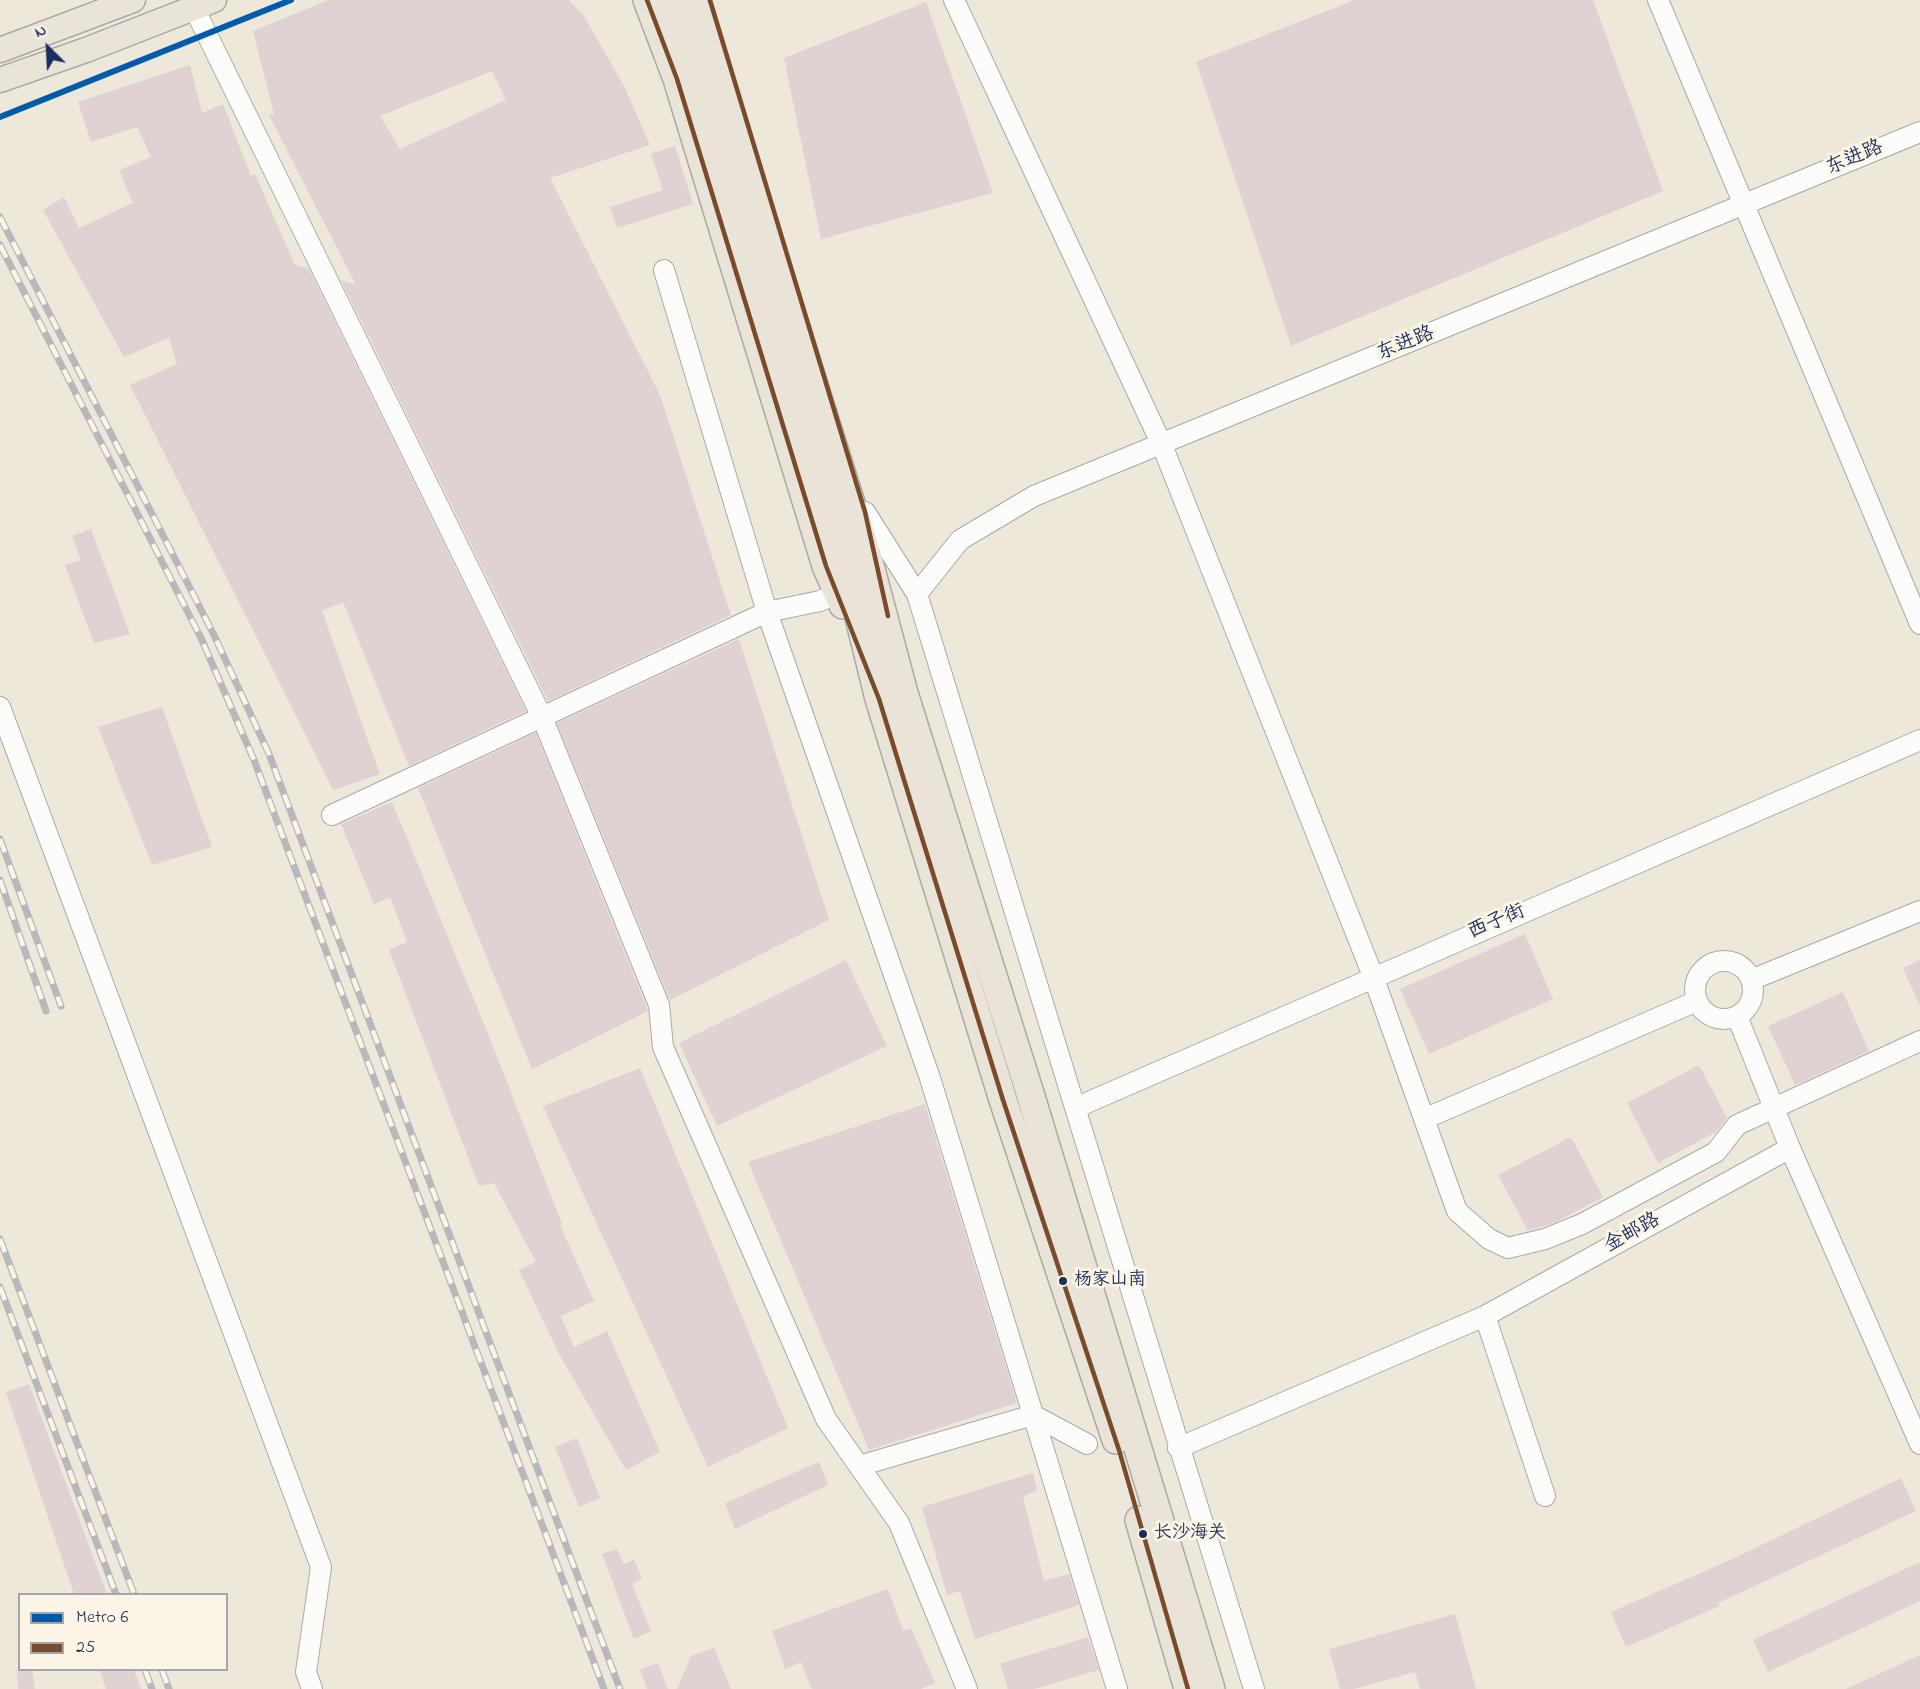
<!DOCTYPE html>
<html>
<head>
<meta charset="utf-8">
<style>
  body { margin:0 }
  #map { position:relative; width:1920px; height:1689px; overflow:hidden; background:#eee8db; font-family:"Indie Flower",sans-serif }
  canvas { display:block }
  .legend { position:absolute; left:18px; top:1593px; width:210px; height:78px; box-sizing:border-box; background:#fcf5e5; border:2px solid #a2a6af; margin:0; padding:8px 10px; list-style:none; font-size:18px; color:#1b2f5e }
  .legend li { display:flex; align-items:center; gap:12px; height:30px }
  .legend b { width:30px; border:2px solid #a2a6af }
  .north { position:absolute; left:18px; top:18px; width:60px; height:60px; -webkit-text-stroke:4px #fcf5e5; paint-order:stroke; rotate:336deg; font-size:16px; font-weight:700; line-height:24px; text-align:center; color:#1b2f5e }
  .north::after { content:''; display:block; margin:auto; width:21px; height:27px; background:#1b2f5e; clip-path:polygon(50% 0,100% 100%,50% 72%,0 100%) }
</style>
</head>
<body>
<div id="map">
<canvas width="1920" height="1689"></canvas>
<ul class="legend">
<li><b style="height:8px;background:#005bac"></b>Metro 6</li>
<li><b style="height:8px;background:#7a4b2a"></b>25</li>
</ul>
<div class="north">N</div>
</div>
<script>
const context = document.querySelector('canvas').getContext('2d');
context.lineJoin = 'round';
function paint(path, color) { context.fillStyle = color; context.fill(path, 'evenodd'); }
const shape = rows => new Path2D(rows.map(r => 'M' + r).join(''));
function trace(path, color, width, dash) { context.strokeStyle = color; context.lineWidth = width; context.lineCap = dash ? 'butt' : 'round'; context.setLineDash(dash || []); context.stroke(path); }
function write(font, color, halo, rows, align = 'center') {
  context.font = font + ' "Indie Flower","LXGW WenKai TC",sans-serif'; context.lineWidth = 6; context.setLineDash([]); context.textBaseline = 'middle'; context.strokeStyle = halo; context.fillStyle = color; for (const [text, x, y, turn = 0] of rows) {
    context.save(); context.translate(x, y); context.rotate((+turn || 0) * Math.PI / 180); context.textAlign = isNaN(turn) ? turn : align; if (halo) context.strokeText(text, 0, 0); context.fillText(text, 0, 0); context.restore();
  }
}
paint(shape([
  [328,0,569,0,584,16,624,86,650,145,550,178,660,395,731,615,548,701,341,280,356,285,269,115,274,114,253,31],
  [492,71,506,100,400,149,380,116],
  [1355,0,1593,0,1663,191,1291,346,1196,62],
  [926,2,993,193,821,239,784,58],
  [190,65,202,113,223,104,251,176,255,174,295,265,309,269,526,711,409,766,343,602,322,611,380,774,333,790,130,385,177,364,169,338,124,357,43,210,64,197,79,228,133,203,119,170,151,157,137,127,91,142,78,102],
  [675,146,693,204,617,228,610,207,663,190,651,154],
  [91,529,130,634,94,643,65,565,81,560,72,536],
  [739,639,829,920,670,1000,557,723],
  [162,707,212,847,152,865,98,727],
  [536,733,648,1011,532,1069,418,788],
  [392,802,489,1036,562,1224,560,1225,594,1301,561,1316,574,1347,607,1331,660,1452,626,1470,559,1354,519,1270,536,1262,494,1183,479,1186,389,950,407,942,390,897,374,904,341,824],
  [1525,934,1553,999,1429,1054,1400,989],
  [846,960,887,1046,717,1126,679,1043],
  [1920,960,1920,1006,1903,968],
  [1843,992,1869,1051,1795,1085,1768,1026],
  [1699,1065,1727,1118,1716,1132,1658,1163,1627,1103],
  [640,1068,788,1428,708,1467,543,1106],
  [925,1104,1017,1403,869,1450,748,1162],
  [1571,1137,1603,1197,1556,1222,1528,1231,1498,1175],
  [29,1384,107,1594,74,1594,6,1392],
  [577,1438,600,1498,579,1507,555,1447],
  [819,1462,828,1485,735,1529,725,1503],
  [1033,1473,1037,1490,1023,1497,1044,1581,1069,1574,1079,1605,975,1639,960,1591,947,1595,922,1507],
  [1901,1478,1916,1511,1718,1603,1720,1606,1626,1647,1611,1612,1726,1562],
  [617,1549,624,1564,634,1560,642,1578,632,1584,651,1631,634,1639,602,1554],
  [1920,1562,1920,1601,1768,1672,1753,1640],
  [888,1589,903,1631,911,1628,935,1683,921,1689,812,1689,801,1662,785,1669,772,1631],
  [1455,1614,1476,1689,1420,1689,1415,1672,1354,1689,1340,1689,1329,1649],
  [1088,1637,1099,1670,1034,1689,1008,1689,1000,1664],
  [714,1648,731,1689,677,1689,691,1656],
  [1920,1655,1920,1689,1846,1689],
  [658,1663,668,1689,647,1689,640,1669],
  [17,1670,32,1670,35,1689,18,1689],
  [100,1670,134,1670,141,1689,106,1689]
]), '#e0d1d2');
const minor = shape([
  [954,0,1162,445,1373,976,1457,1211,1489,1239,1508,1248,1545,1239,1582,1224,1716,1152,1737,1125,1920,1041],
  [1658,0,1920,624],
  [194,8,542,717,659,1005,663,1047,826,1419,899,1523,967,1689],
  [664,270,767,612,930,1078,1117,1689],
  [865,512,917,594,1254,1689],
  [917,594,960,540,1034,496,1920,132],
  [0,707,321,1567,306,1672,312,1689],
  [332,815,767,612,820,601,838,593],
  '1695 990a29 29 0 1 1 58 0a29 29 0 1 1-58 0Z',
  [1751,980,1920,911],
  [1737,1016,1790,1148],
  [1075,1108,1920,740],
  [1424,1119,1697,1001],
  [1485,1316,1545,1496],
  [1178,1448,1485,1316,1790,1148,1920,1444],
  [859,1466,1033,1415,1087,1444]
]);
const major = shape([
  [0,50,133,0],
  [0,80,86,50,214,0]
]);
const highway = shape([
  [647,0,677,79,826,566,843,605],
  [673,0,846,565,879,699,1003,1100,1116,1440],
  [693,0,867,554,904,693,1030,1093,1211,1689],
  [1139,1520,1188,1689]
]);
trace(minor, '#aaa9a7', 22);
trace(major, '#aaa9a7', 27);
trace(highway, '#aaa9a7', 30);
trace(minor, '#fcfcfa', 20);
trace(major, '#eae3d7', 24);
trace(highway, '#eae3d7', 27);
const rail = shape([
  [0,217,213,633,269,754,620,1689],
  [0,245,201,638,254,760,604,1689],
  [0,839,61,1006],
  [0,880,46,1011],
  [0,1239,134,1594],
  [0,1287,116,1594],
  [145,1670,152,1689],
  [162,1670,169,1689]
]);
trace(rail, '#b7b8bc', 7);
trace(rail, '#fcf5e5', 4.5, [14]);
trace(shape([
  [647,0,677,79,826,566,879,699,1003,1100,1119,1450,1188,1689],
  [710,0,865,512,888,616]
]), '#7a4b2a', 4.5);
trace(shape([
  [0,117,291,0]
]), '#005bac', 6);
for (const [x, y, r, color] of [
  [1063,1281,5,"#1b2f5e"],
  [1143,1534,5,"#1b2f5e"]
]) { const dot = new Path2D(); dot.arc(x, y, r, 0, 2 * Math.PI); context.fillStyle = color; context.fill(dot); trace(dot, '#fcf5e5', 2); }
write('18px', '#1b2f5e', '#fcf5e5', [
  ["杨家山南",1074,1281],
  ["长沙海关",1154,1534]
], 'left');
write('20px', '#1b2f5e', '#fcf5e5', [
  ["东进路",1855,159,-23],
  ["东进路",1406,345,-22],
  ["西子街",1497,923,-23],
  ["金邮路",1633,1234,-29]
]);
</script>
</body>
</html>
